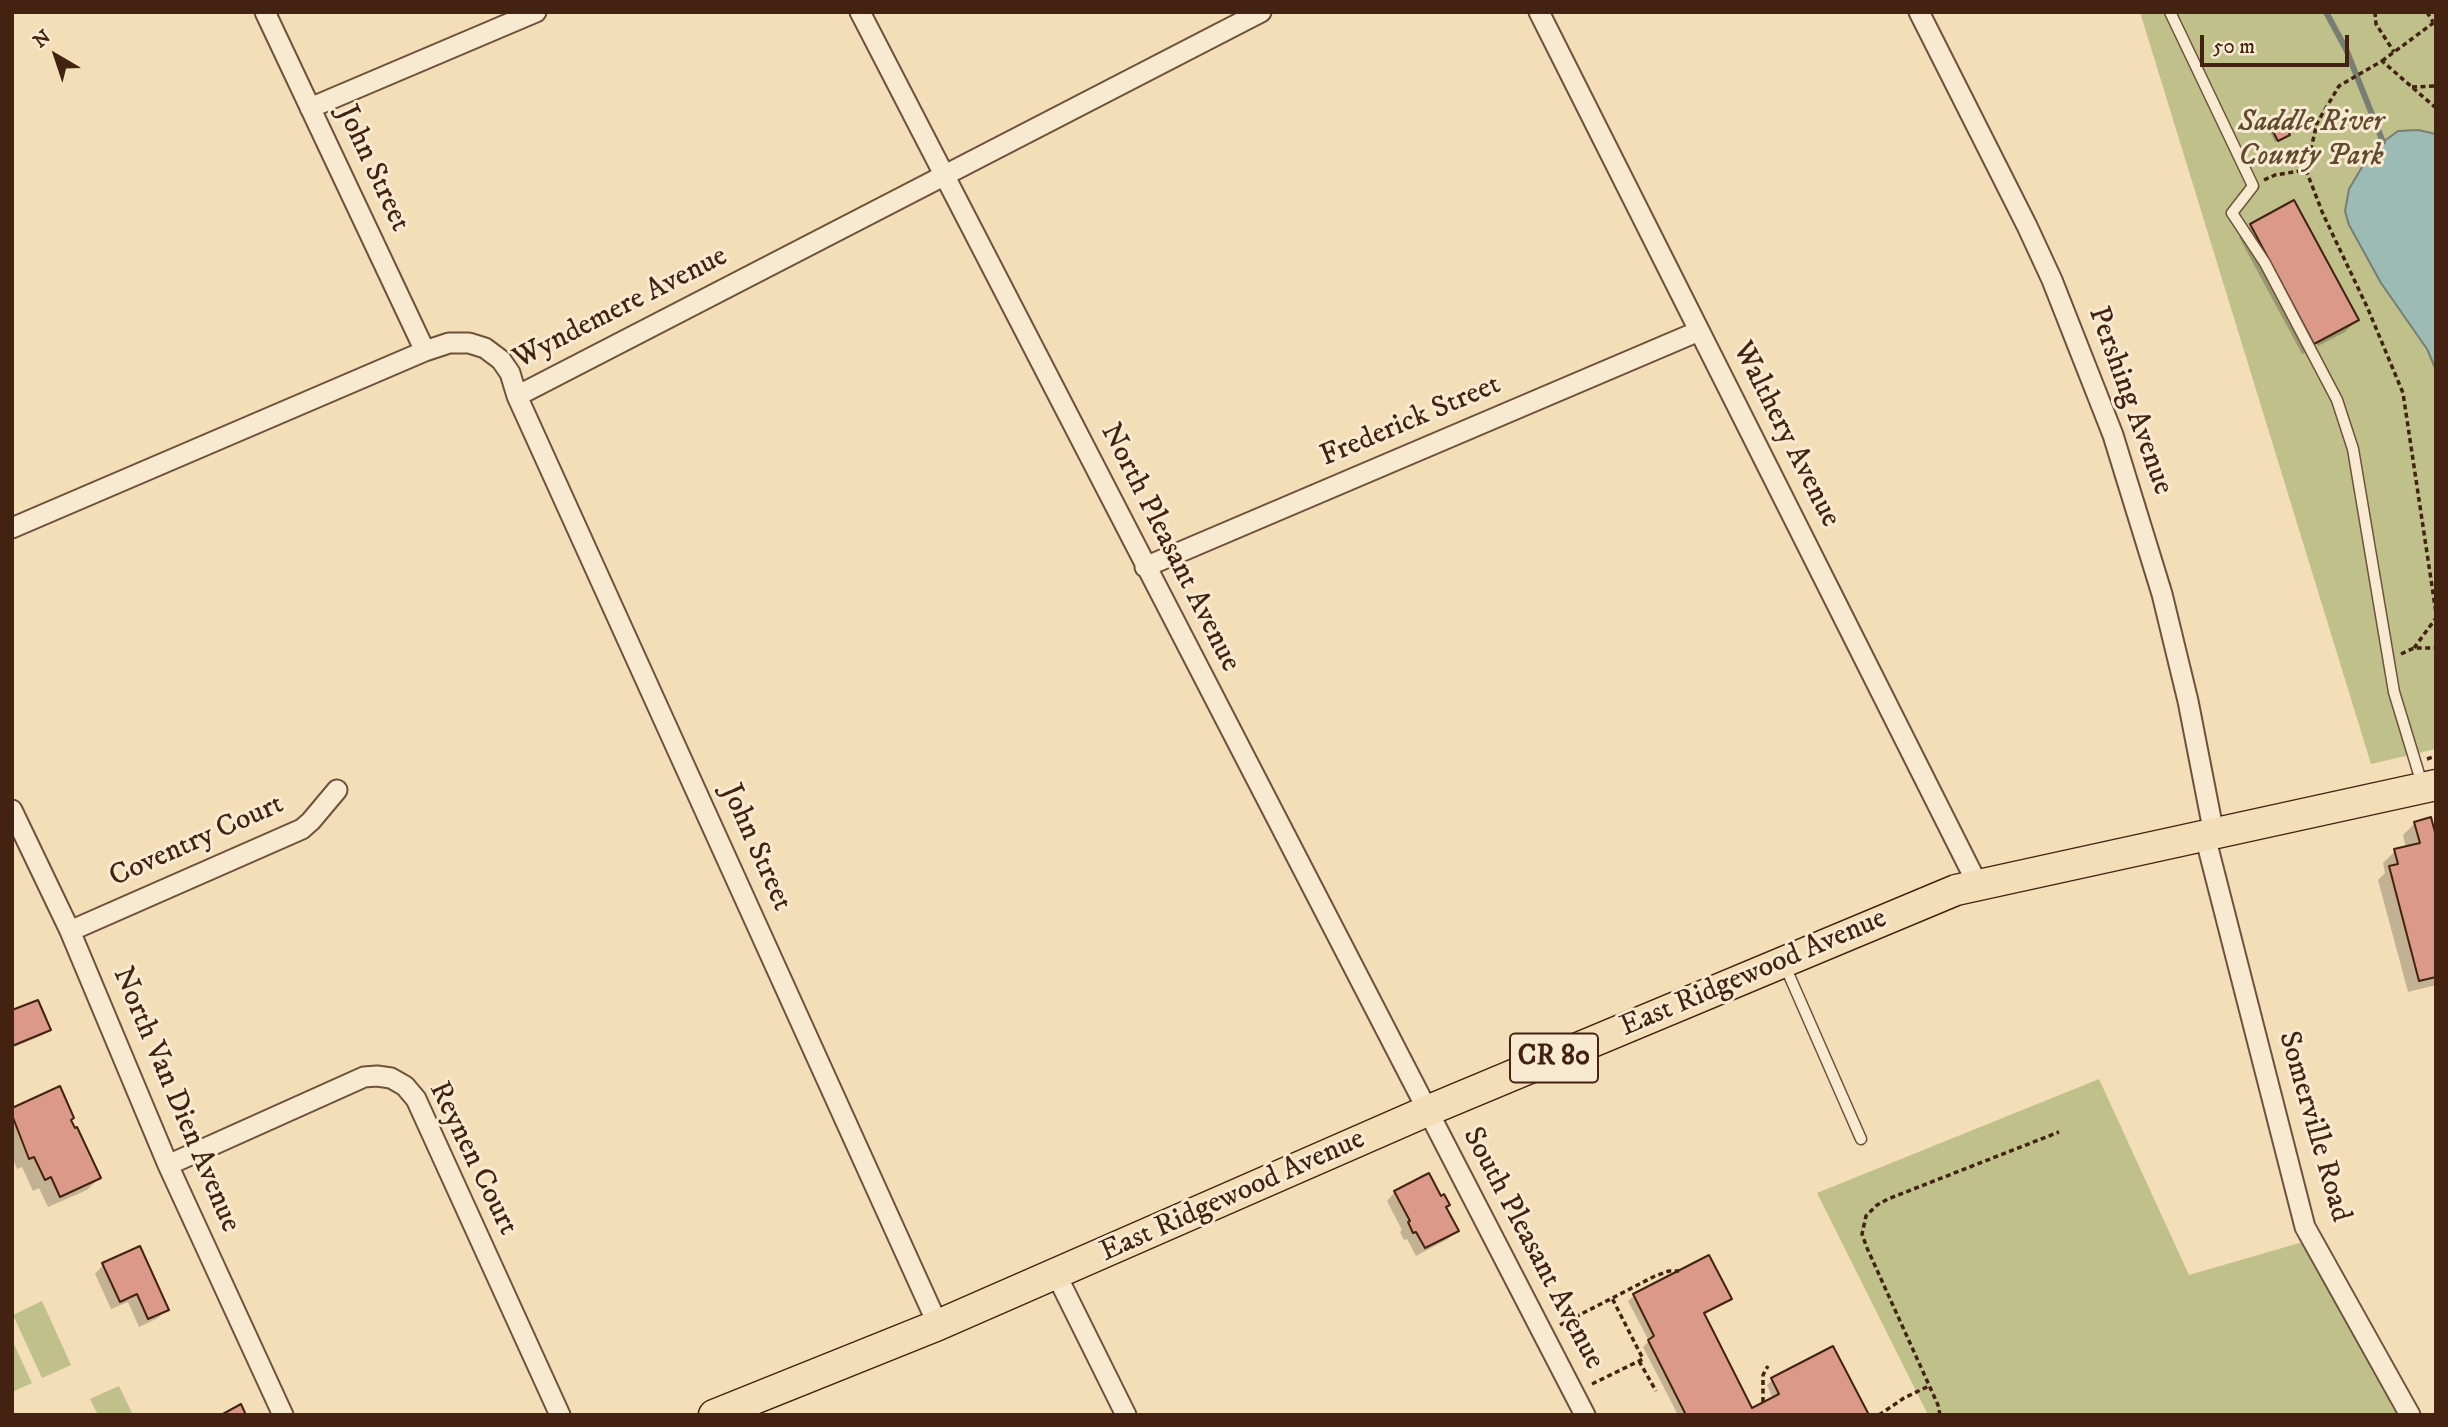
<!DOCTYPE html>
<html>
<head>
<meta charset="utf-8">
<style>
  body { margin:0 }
  #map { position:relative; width:2448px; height:1427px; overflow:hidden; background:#f3deb8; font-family:"IM FELL DW Pica",serif }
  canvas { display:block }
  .frame { position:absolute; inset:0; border:14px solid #432212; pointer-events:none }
  .north { position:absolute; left:21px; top:21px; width:70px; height:70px; -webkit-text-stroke:5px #f7ead1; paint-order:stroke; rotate:321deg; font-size:19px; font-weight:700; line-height:28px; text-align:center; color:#432212 }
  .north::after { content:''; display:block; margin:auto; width:24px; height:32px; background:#432212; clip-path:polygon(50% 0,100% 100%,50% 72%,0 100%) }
  .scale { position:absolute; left:2200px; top:35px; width:149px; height:32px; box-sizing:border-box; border:4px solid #432212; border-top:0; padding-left:9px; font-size:21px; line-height:24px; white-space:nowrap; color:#432212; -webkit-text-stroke:5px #f7ead1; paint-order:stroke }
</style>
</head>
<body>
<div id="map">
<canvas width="2448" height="1427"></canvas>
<div class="frame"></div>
<div class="north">N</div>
<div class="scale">50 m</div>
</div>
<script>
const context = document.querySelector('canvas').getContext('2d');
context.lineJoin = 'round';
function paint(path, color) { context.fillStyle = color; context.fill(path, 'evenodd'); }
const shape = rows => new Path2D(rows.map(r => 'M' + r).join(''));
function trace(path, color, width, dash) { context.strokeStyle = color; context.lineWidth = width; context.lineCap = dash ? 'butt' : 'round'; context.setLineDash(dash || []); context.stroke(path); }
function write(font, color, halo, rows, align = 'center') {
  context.font = font + ' "IM FELL DW Pica",serif'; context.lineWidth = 6; context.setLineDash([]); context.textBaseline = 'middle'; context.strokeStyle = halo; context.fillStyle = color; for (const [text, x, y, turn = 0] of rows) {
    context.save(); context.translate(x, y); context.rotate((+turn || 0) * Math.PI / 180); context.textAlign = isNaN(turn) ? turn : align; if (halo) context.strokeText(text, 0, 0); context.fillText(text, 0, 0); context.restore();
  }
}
paint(shape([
  [2140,12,2436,12,2436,749,2371,764],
  [2099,1079,2189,1275,2303,1242,2397,1415,1928,1415,1817,1193],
  [42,1301,71,1365,42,1378,13,1315],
  [12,1340,32,1383,12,1392],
  [119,1386,133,1415,98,1415,90,1399]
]), '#c0c08b');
const water = shape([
  [2418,130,2436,134,2436,370,2427,349,2381,283,2349,225,2345,211,2349,189,2365,162,2383,142,2398,131,2418,130]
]);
paint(water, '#9cbbb4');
trace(water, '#787e73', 2);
paint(shape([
  [2269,123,2286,136,2275,142,2267,126],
  [2294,202,2357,320,2345,332,2318,346,2254,226,2250,226],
  [2250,227,2315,348,2302,354,2239,237],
  [2415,823,2436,842,2436,985,2408,992,2378,880,2385,873,2383,863,2395,851,2406,848,2403,835],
  [12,1012,49,1030,43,1035,12,1048],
  [12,1110,69,1121,99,1178,87,1190,48,1207,39,1188,33,1191,22,1167,17,1169,12,1157],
  [1395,1192,1445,1207,1457,1230,1448,1239,1416,1256,1407,1239,1404,1240,1400,1232,1402,1230,1387,1201],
  [1708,1257,1729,1299,1724,1304,1703,1315,1751,1410,1773,1399,1767,1385,1772,1380,1867,1415,1678,1415,1643,1347,1649,1341,1628,1301,1634,1296],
  [103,1265,167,1309,158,1318,139,1327,128,1302,111,1309,95,1274]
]), '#0003');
trace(shape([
  [2326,12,2346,49,2383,142]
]), '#787e73', 6);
const building = shape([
  [2281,115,2290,135,2278,141,2268,122,2281,115],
  [2294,200,2359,320,2314,344,2250,224,2294,200],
  [2431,817,2436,836,2436,977,2419,981,2389,866,2398,864,2394,849,2420,843,2414,822,2431,817],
  [38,1000,51,1030,12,1046,12,1010,38,1000],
  [60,1086,74,1118,71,1120,75,1128,77,1127,101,1178,60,1197,51,1177,45,1180,34,1157,29,1159,12,1115,12,1108,60,1086],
  [1429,1173,1441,1196,1444,1194,1450,1205,1446,1207,1459,1231,1425,1248,1416,1232,1413,1233,1408,1222,1410,1221,1394,1191,1429,1173],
  [140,1246,169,1310,148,1319,137,1294,120,1302,102,1263,140,1246],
  [1709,1255,1732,1299,1704,1313,1752,1408,1779,1394,1771,1378,1833,1346,1869,1415,1686,1415,1648,1340,1654,1336,1633,1294,1709,1255],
  [241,1404,246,1415,221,1415,241,1404]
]);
paint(building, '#db9989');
trace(building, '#432212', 2);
const lane = shape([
  [2170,12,2253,186,2232,213,2265,263,2337,400,2353,449,2394,692,2422,784],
  [1785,966,1861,1139]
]);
const street = shape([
  [265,12,425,351],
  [860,12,1585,1415],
  [1539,12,1978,885],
  [1919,12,2027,226,2052,280,2113,435,2162,594,2188,701,2214,834],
  [310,108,536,12],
  [517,396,1261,12],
  [12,528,425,351,449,343,469,343,485,348,501,360,510,373,517,396,938,1325],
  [1145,567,1699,331],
  [12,810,70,931,168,1165,283,1415],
  [2205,836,2305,1227,2410,1415],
  [70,931,302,829,311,821,337,790],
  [168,1165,364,1077,377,1076,391,1078,405,1086,416,1099,560,1415],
  [1056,1274,1126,1415]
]);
const primary = shape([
  [714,1415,938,1325,1427,1111,1956,890,2436,785]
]);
trace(lane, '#6f513c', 13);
trace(street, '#6f513c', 23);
trace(primary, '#432212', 33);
trace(shape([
  [2375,12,2376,24,2394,52],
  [2427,12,2433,22],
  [2382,61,2436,21],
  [2412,87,2436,86],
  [2436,108,2382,61,2339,86,2317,123,2306,170,2323,214,2368,309,2403,393,2436,613],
  [2264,180,2275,175,2306,170],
  [2414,648,2436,618],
  [2401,654,2414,648,2436,648],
  [2427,759,2436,756],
  [1560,1325,1655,1276,1669,1271,1679,1271],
  [1639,1361,1656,1391],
  [1592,1384,1643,1359,1612,1298],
  [1763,1402,1763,1375,1768,1366],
  [1510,1413,1510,1415],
  [1879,1415,1904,1398,1929,1386],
  [1940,1415,1938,1405,1867,1248,1862,1234,1866,1216,1877,1205,1888,1199,2059,1132]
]), '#432212', 3.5, [5, 3.5]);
trace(lane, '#f7ead1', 10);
trace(street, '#f7ead1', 19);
trace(primary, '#f3deb8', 30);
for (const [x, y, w] of [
  [1554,1058,88]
]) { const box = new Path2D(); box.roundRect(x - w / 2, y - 24.5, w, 49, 5); context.fillStyle = '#f7ead1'; context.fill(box); trace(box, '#432212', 2); }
write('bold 28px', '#432212', null, [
  ["CR 80",1554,1058]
]);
write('italic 30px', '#624a30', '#f7ead1', [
  ["Saddle River",2311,124],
  ["County Park",2311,158]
]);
write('30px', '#432212', '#f7ead1', [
  ["John Street",372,169,65],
  ["Wyndemere Avenue",621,309,-27],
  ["Pershing Avenue",2129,401,70],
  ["Frederick Street",1411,422,-23],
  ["Walthery Avenue",1785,435,63],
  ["North Pleasant Avenue",1169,548,63],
  ["Coventry Court",197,842,-24],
  ["John Street",755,848,66],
  ["East Ridgewood Avenue",1754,974,-23],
  ["North Van Dien Avenue",175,1100,67],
  ["Somerville Road",2313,1127,74],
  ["Reynen Court",472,1159,64],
  ["East Ridgewood Avenue",1233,1197,-24],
  ["South Pleasant Avenue",1532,1249,62]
]);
</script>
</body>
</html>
